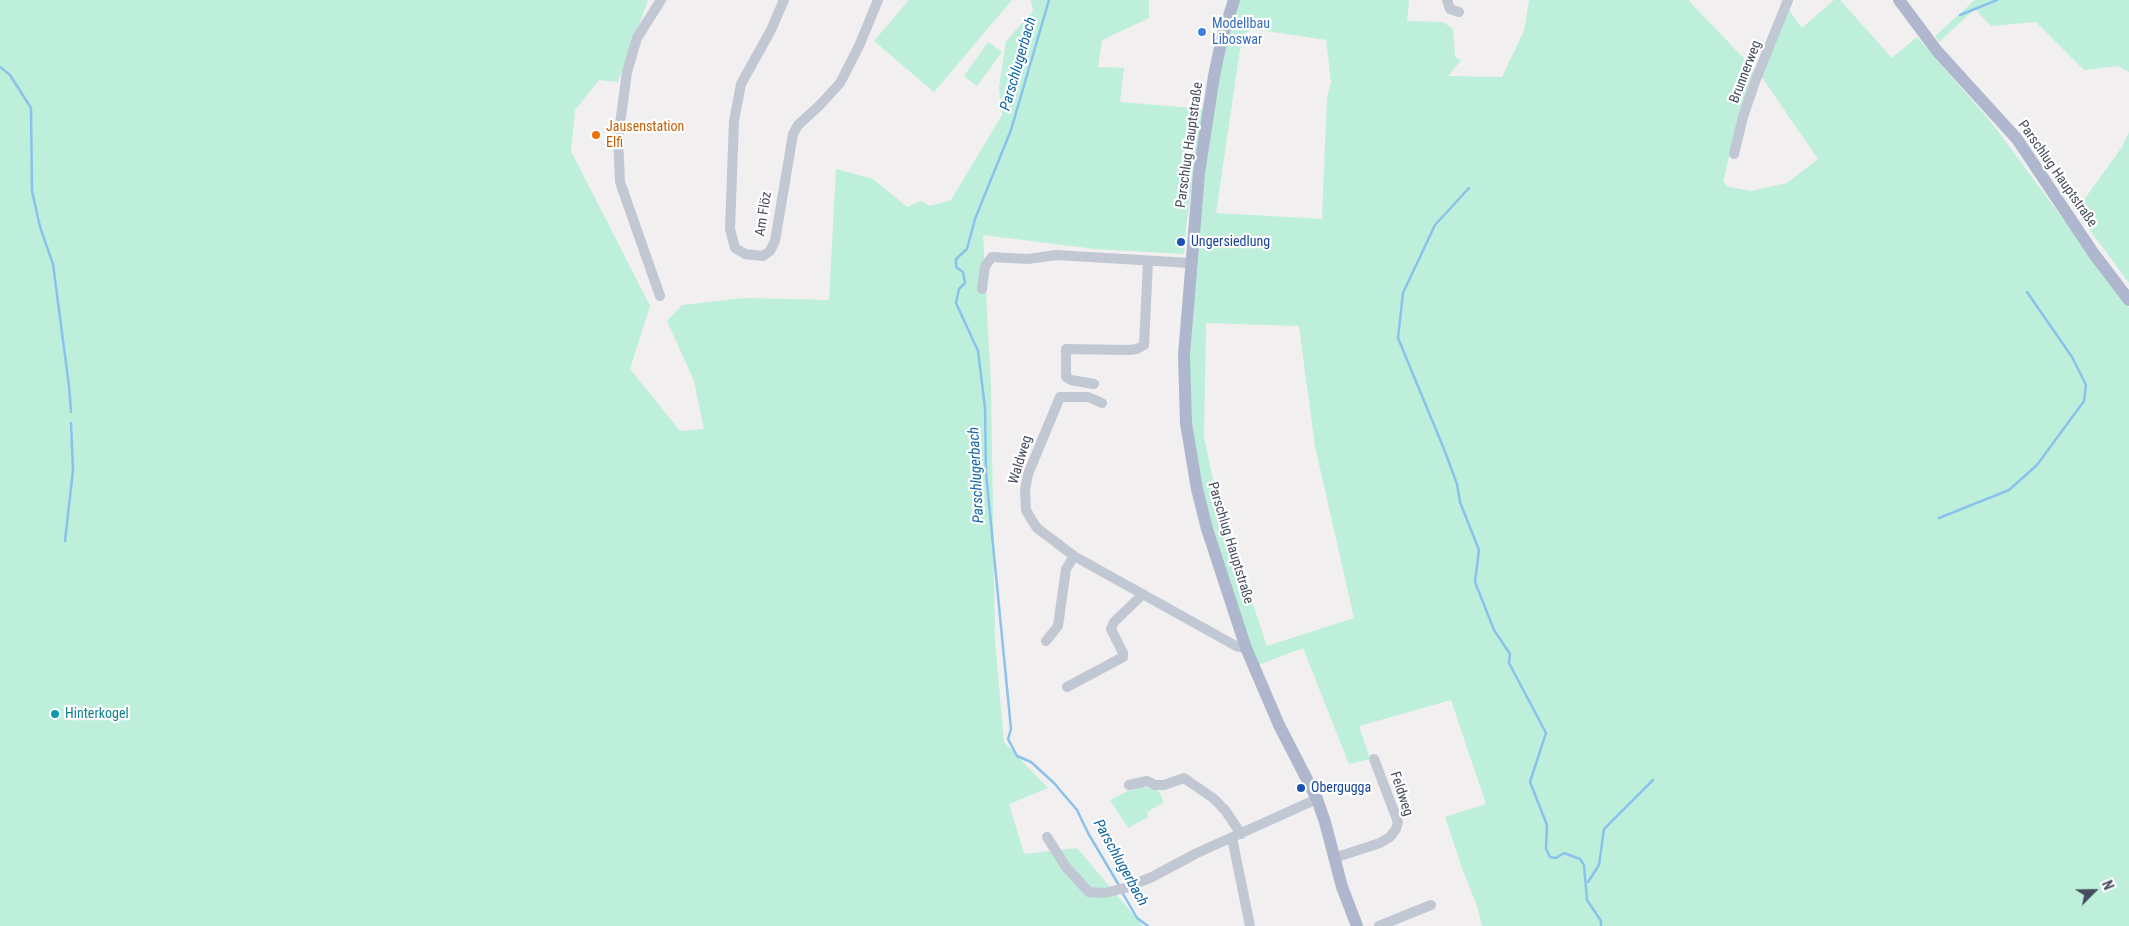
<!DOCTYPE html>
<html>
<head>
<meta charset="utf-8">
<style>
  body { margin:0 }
  #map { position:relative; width:2129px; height:926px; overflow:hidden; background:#f1efef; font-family:"Roboto Condensed",sans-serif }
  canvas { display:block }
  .north { position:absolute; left:2069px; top:866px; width:50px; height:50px; -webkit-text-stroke:4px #fff; paint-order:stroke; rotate:67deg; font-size:14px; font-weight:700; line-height:20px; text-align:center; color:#474d5c }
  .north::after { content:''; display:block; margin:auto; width:18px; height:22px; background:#474d5c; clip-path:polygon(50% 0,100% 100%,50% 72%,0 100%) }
</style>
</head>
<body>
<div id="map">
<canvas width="2129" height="926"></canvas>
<div class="north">N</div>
</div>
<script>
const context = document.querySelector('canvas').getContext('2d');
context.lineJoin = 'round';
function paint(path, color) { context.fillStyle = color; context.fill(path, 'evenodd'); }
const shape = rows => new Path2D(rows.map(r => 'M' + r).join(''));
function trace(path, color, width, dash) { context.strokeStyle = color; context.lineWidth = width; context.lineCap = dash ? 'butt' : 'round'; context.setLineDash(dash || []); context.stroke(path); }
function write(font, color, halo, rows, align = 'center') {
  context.font = font + ' "Roboto Condensed",sans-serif'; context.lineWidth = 4.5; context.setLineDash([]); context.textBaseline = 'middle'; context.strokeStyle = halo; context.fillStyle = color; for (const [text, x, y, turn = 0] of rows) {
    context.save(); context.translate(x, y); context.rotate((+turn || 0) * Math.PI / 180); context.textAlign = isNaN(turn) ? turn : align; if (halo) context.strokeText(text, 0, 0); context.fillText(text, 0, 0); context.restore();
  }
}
paint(shape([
  [0,0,648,0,618,82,599,80,575,110,571,151,650,306,630,369,680,431,704,429,694,381,667,321,682,305,745,298,829,300,836,169,873,179,907,207,921,201,930,206,951,200,1002,115,999,87,1006,41,1033,11,1031,0,1149,0,1149,18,1102,40,1098,67,1124,68,1120,102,1203,109,1186,227,1184,254,1095,249,983,235,991,387,995,642,1004,742,1048,788,1009,804,1024,854,1077,848,1143,926,0,926],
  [909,0,1012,0,934,92,874,41],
  [1239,0,1409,0,1407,21,1443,22,1453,29,1455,57,1461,60,1448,76,1502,77,1524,31,1529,0,1688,0,1755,70,1739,115,1723,182,1729,187,1751,191,1787,183,1818,159,1761,76,1787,7,1802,28,1834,0,1840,0,1892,58,1917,37,1991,122,2129,308,2129,926,1482,926,1477,906,1462,868,1445,817,1486,804,1451,700,1359,726,1370,759,1349,764,1303,648,1258,665,1209,524,1195,465,1188,388,1199,216,1220,63],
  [1253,29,1326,40,1331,82,1327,99,1322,219,1216,213,1242,35],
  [1206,323,1299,326,1315,446,1354,618,1267,646,1217,498,1204,437],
  [1975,0,2129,0,2129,72,2118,66,2084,70,2036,22,1991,26,1975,9,1939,42,1935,36],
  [988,42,1002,52,977,86,964,76],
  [2129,132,2129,283,2076,211,2122,147],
  [1138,786,1158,790,1164,802,1147,812,1148,817,1128,828,1110,800]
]), '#bdefdb');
trace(shape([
  [1049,0,1011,130,975,219,967,249,956,259,956,267,963,272,965,283,959,289,956,303,978,351,985,408,986,473,1011,729,1008,739,1017,756,1031,762,1054,783,1077,810,1088,833,1120,887],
  [1960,15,1997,0],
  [0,67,10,75,31,108,32,191,40,227,53,264,69,386,71,412],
  [1469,188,1435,225,1403,293,1398,338,1444,449,1457,484,1460,502,1479,550,1475,582,1494,630,1510,654,1509,663,1546,733,1530,782,1547,825,1546,849,1550,857,1556,858,1564,853,1580,859,1584,865,1587,900,1601,921,1601,926],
  [1939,518,2009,490,2037,465,2084,401,2086,385,2072,357,2027,292],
  [65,541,73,470,71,423],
  [1588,882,1599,865,1604,829,1653,780],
  [1122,892,1137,918,1148,926]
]), '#8bc2eb', 2.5);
trace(shape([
  [784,0,771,30,741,84,734,121,730,229,735,248,745,254,763,256,770,251,775,241,793,134,798,125,820,105,840,83,859,46,878,0],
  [1447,0,1450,9,1459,12],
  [1734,154,1743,117,1756,79,1788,0],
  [982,289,985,266,992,257,1028,259,1056,255,1190,263],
  [660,296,620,182,618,139,627,72,637,38,661,0],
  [1094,384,1071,380,1066,377,1066,349,1130,350,1137,349,1144,345,1148,261],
  [1102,403,1088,397,1060,397,1028,474,1025,490,1026,510,1031,519,1037,528,1074,556,1236,646,1246,648],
  [1046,641,1058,626,1066,569,1074,556],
  [1067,687,1123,657,1123,653,1111,629,1114,622,1143,594],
  [1129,785,1147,781,1155,785,1164,785,1184,778,1213,798,1225,810,1241,834],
  [1047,837,1066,867,1089,892,1104,893,1125,888,1152,877,1197,853,1317,799],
  [1232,838,1250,926],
  [1334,858,1380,843,1390,837,1396,829,1398,822,1374,759],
  [1379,926,1431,905]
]), '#c2c7d4', 10);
trace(shape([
  [1234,0,1222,38,1214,76,1199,173,1184,355,1186,423,1197,489,1207,529,1246,648,1279,725,1317,799,1325,822,1342,887,1357,926],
  [1899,0,1937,51,2017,139,2094,254,2129,300]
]), '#aeb7cd', 12);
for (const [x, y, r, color] of [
  [1202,32,5,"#3f7fe0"],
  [596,135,5,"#e8710a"],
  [1181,242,5,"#1a4fb4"],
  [55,714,5,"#0f9aa8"],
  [1301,788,5,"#1a4fb4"]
]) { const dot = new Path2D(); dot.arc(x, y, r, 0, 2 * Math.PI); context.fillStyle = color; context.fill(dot); trace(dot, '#fff', 2); }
write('14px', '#366cbe', '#fff', [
  ["Modellbau",1212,24],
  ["Liboswar",1212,40]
], 'left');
write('14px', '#474d5c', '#fff', [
  ["Brunnerweg",1746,72,-69],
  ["Parschlug Hauptstraße",1190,145,-82],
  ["Parschlug Hauptstraße",2057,174,55],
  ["Am Flöz",764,214,-81],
  ["Waldweg",1021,460,-73],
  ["Parschlug Hauptstraße",1230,543,73],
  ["Feldweg",1401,794,72]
]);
write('14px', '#c56008', '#fff', [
  ["Jausenstation",606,127],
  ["Elfi",606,143]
], 'left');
write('14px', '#164399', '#fff', [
  ["Ungersiedlung",1191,242],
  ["Obergugga",1311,788]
], 'left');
write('14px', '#0d838f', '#fff', [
  ["Hinterkogel",65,714]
], 'left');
write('italic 15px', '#0d66a8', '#fff', [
  ["Parschlugerbach",1019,64,-74],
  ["Parschlugerbach",977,475,-93],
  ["Parschlugerbach",1120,863,61]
]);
</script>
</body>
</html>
